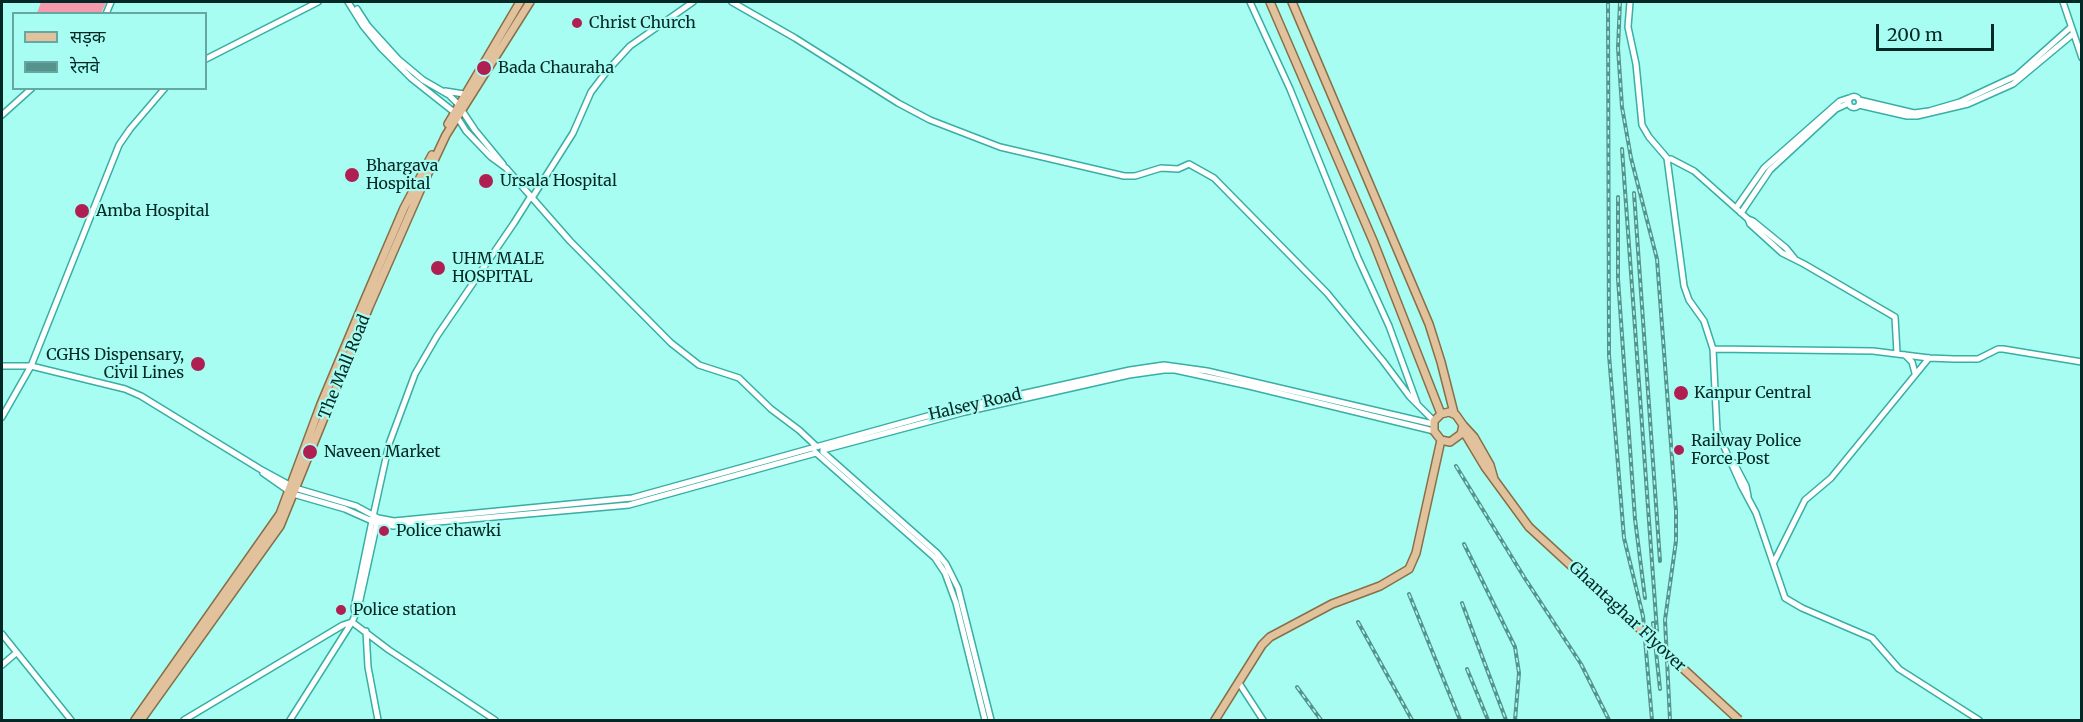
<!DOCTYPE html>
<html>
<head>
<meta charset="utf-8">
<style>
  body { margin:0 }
  #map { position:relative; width:2083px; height:722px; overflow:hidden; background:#a8fdf3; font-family:Merriweather,"Noto Sans Devanagari",serif }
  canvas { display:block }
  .frame { position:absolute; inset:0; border:3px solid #032825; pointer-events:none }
  .legend { position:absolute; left:12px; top:12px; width:195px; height:78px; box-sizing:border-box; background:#a8fdf3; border:2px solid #66a8a1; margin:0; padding:8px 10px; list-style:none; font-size:18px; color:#032825 }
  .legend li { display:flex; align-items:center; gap:12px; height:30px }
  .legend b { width:30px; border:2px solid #66a8a1 }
  .scale { position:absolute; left:1876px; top:24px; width:118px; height:27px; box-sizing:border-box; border:3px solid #032825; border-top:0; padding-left:8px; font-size:18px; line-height:21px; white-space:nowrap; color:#032825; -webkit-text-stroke:4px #a8fdf3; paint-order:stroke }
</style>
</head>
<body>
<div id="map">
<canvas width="2083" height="722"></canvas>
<div class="frame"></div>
<ul class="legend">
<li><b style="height:8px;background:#e2c19d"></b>सड़क</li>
<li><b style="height:8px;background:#56938d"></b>रेलवे</li>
</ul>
<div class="scale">200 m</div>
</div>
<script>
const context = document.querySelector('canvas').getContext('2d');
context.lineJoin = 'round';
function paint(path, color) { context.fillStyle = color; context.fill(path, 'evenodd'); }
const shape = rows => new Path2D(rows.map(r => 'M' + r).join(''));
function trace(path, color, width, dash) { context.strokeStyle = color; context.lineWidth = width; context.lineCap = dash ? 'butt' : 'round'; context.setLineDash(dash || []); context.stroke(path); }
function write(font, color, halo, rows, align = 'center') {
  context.font = font + ' Merriweather,serif'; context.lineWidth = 4.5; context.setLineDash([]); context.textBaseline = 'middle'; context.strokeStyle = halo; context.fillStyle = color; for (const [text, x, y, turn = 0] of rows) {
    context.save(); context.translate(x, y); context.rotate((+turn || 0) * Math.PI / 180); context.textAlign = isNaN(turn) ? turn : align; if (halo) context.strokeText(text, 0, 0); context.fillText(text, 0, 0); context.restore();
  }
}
paint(shape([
  [41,2,106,2,106,3,101,13,37,13]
]), '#f39bad');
const minor = shape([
  [348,2,363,26,381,48,411,78,454,112,466,131,491,157,506,168,570,241,671,343,699,365,739,378,771,409,799,430,816,446],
  [732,2,795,38,898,103,930,120,1000,147,1124,176,1135,176,1161,168,1178,169,1189,164,1214,178,1327,293,1383,361,1410,397,1434,421],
  [1250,2,1290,89,1358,258,1389,326,1417,403],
  [1630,2,1628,27,1636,64,1642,125,1649,137,1667,158,1684,286,1689,300,1704,321,1713,349,1717,431,1741,485,1756,513,1785,598,1802,608,1872,638,1899,669,1979,720],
  [2063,2,2082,58],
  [357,9,368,26,398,59,423,80,449,95,457,103,475,130,503,164],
  [106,14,111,2],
  [206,59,318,2],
  [445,91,464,94],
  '1848.5 102a5.5 5.5 0 1 1 11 0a5.5 5.5 0 1 1-11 0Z',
  [1859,100,1914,113,1929,111,1960,102,2016,76,2071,27],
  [1859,105,1907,116,1917,116,1968,104,2013,84,2073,34],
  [2,115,32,88],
  [1667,159,1671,159,1694,171,1748,219,1750,224,1782,253,1804,264,1895,317,1897,353],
  [531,196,514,223,437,336,415,374,389,444,372,521,393,526,629,505,816,453],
  [532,198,573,133,591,92,607,71,630,46,693,2],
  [1736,208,1764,168,1840,101,1849,98],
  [1741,213,1770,170,1836,109,1849,103],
  [1748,219,1753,221,1786,248,1795,259],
  [1713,349,1873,351,1929,358,1954,359,1978,359,1998,349,2003,349,2082,362],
  [1905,355,1912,362,1915,373],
  [2,366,31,366,125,389,141,396,260,469,295,488,356,506,378,518,358,609,352,622,389,650,495,720],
  [2,417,31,366,119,145,130,129,165,88],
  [823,450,965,412,1129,375,1164,370,1175,370,1249,386,1434,431],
  [815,452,935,558,945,573,956,603,985,720],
  [823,452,937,553,946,564,958,588,991,720],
  [1734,463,1746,486,1748,496],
  [263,473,293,494,345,509,372,521,354,608,355,613],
  [378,518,394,521,632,498,949,410,1130,370,1164,365,1207,371,1433,424],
  [1774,562,1805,500,1831,478,1929,358],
  [366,631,368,667,378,720],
  [2,634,71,720],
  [2,665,16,653],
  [1239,683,1263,720],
  [184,720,343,625,352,622],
  [290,720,352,622]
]);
const major = shape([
  [1270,2,1374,243,1441,414],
  [1292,2,1429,324,1441,362,1454,413],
  [448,124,520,2],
  [1463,425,1461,434,1450,442,1441,440,1434,431,1434,421,1441,414,1449,412,1456,415,1463,425,1474,437,1490,465,1494,479],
  [1464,432,1485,467,1529,527],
  [135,720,280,514,321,404,365,299,404,208,432,155],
  [141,720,280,526,369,307,422,186,446,135,530,2],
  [1215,720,1262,645,1270,637,1332,604,1380,586,1409,569,1416,553,1441,440]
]);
trace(minor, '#38aea4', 8);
trace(major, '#877048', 10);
trace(minor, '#fff', 5);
trace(major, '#e2c19d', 7);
const rail = shape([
  [1620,2,1618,48,1622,107,1631,158,1657,259,1676,511,1676,541,1665,620,1670,720],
  [1608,4,1609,355,1624,538,1643,616,1652,720],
  [1622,149,1657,631],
  [1634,193,1660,561],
  [1618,197,1618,279,1635,519,1645,598],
  [1456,466,1524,577,1581,664,1609,720],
  [1464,544,1515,647,1519,673,1515,720],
  [1409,594,1460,720],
  [1462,603,1506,720],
  [1358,622,1412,720],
  [1653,623,1660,689],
  [1467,669,1488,720],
  [1297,687,1321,720]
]);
trace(rail, '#56938d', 4);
trace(rail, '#a8fdf3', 1.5, [4.5]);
const majorBridge = shape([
  [1529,527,1739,720]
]);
trace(majorBridge, '#877048', 10, []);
trace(majorBridge, '#e2c19d', 7);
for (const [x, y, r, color] of [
  [577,23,6,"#af1f51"],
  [484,68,8,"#af1f51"],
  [352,175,8,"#af1f51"],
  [486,181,8,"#af1f51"],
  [82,211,8,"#af1f51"],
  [438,268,8,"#af1f51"],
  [198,364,8,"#af1f51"],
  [1681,393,8,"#af1f51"],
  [1679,450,6,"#af1f51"],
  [310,452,8,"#af1f51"],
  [384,531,6,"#af1f51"],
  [341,610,6,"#af1f51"]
]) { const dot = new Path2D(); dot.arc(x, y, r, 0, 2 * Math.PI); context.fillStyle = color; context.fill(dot); trace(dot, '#a8fdf3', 2); }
write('16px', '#032825', '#a8fdf3', [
  ["Christ Church",589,23],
  ["Bada Chauraha",498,68],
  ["Bhargava",366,166],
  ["Hospital",366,184],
  ["Ursala Hospital",500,181],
  ["Amba Hospital",96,211],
  ["UHM MALE",452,259],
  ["HOSPITAL",452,277],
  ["CGHS Dispensary,",184,355,"right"],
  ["Civil Lines",184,373,"right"],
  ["Kanpur Central",1694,393],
  ["Railway Police",1691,441],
  ["Force Post",1691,459],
  ["Naveen Market",324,452],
  ["Police chawki",396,531],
  ["Police station",353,610]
], 'left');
write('16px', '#032825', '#a8fdf3', [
  ["The Mall Road",345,367,-68],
  ["Halsey Road",975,405,-13],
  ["Ghantaghar Flyover",1627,617,43]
]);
</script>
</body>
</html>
